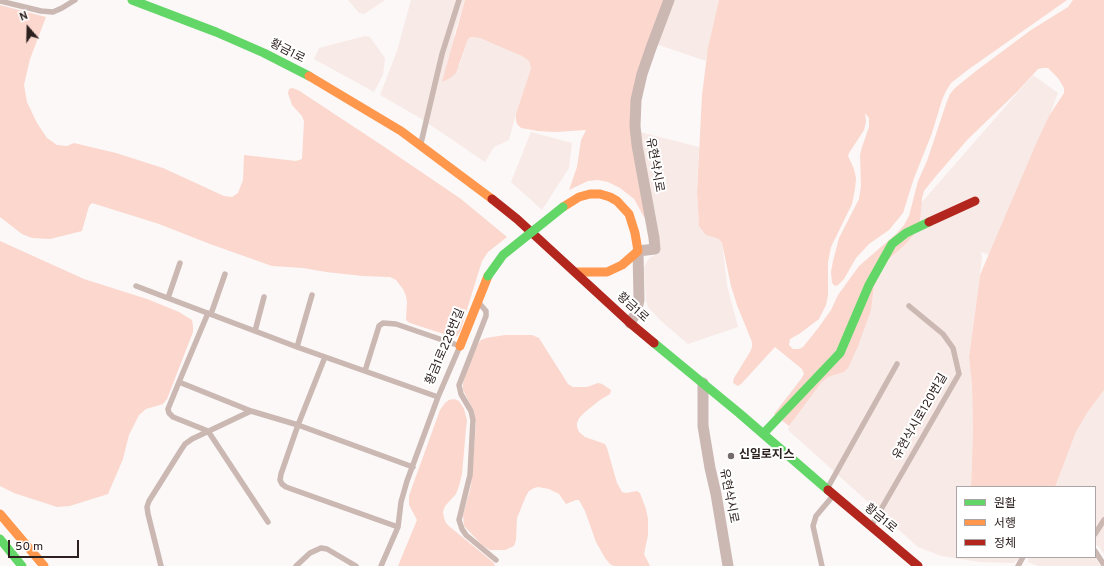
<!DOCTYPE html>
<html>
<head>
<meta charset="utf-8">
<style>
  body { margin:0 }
  #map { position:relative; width:1104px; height:566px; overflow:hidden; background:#fbf8f7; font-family:Overpass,"Noto Sans KR",sans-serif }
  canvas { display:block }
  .legend { position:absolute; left:956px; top:486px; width:140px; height:72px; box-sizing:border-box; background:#fff; border:1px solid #aba6a5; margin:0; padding:5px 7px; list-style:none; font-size:12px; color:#2c211f }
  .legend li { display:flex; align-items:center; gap:8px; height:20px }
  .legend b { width:20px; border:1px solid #aba6a5 }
  .north { position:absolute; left:8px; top:8px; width:40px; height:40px; -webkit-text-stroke:3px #fff; paint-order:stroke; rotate:340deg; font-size:11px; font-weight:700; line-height:16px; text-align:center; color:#2c211f }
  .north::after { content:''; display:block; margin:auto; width:14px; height:18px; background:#2c211f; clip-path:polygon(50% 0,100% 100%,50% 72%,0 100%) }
  .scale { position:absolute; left:8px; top:540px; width:71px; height:18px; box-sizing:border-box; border:2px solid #2c211f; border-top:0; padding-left:5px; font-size:12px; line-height:14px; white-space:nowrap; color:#2c211f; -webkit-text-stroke:3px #fff; paint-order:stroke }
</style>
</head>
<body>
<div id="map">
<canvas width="1104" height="566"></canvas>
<ul class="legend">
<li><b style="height:5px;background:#63d668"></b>원활</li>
<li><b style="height:5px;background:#ff974d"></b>서행</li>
<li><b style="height:5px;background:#b3261e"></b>정체</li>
</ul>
<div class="north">N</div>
<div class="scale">50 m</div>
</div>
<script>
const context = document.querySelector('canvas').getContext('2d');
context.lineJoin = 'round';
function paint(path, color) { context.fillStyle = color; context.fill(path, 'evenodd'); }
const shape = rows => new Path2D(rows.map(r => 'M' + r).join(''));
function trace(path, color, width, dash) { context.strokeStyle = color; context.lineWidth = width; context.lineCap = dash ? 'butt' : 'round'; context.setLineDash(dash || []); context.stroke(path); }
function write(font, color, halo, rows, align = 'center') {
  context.font = font + ' Overpass,"Noto Sans KR",sans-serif'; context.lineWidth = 4; context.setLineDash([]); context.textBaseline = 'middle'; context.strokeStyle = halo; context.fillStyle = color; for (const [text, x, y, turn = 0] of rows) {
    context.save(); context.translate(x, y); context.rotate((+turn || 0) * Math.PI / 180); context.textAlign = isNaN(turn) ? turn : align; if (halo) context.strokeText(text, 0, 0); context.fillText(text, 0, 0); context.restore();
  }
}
paint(shape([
  [348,0,385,0,364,14,359,13],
  [411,0,465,0,454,34,459,67,468,39,471,37,480,38,506,48,522,56,529,61,531,68,516,114,509,140,494,147,485,162,420,118,380,95,397,51],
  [674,0,719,0,706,61,656,44],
  [365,36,370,37,385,58,383,75,374,92,314,59,319,48],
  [1033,75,1058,93,996,257,981,252,982,258,969,357,972,385,973,430,971,487,957,487,957,557,1020,557,1018,560,1013,563,980,562,941,556,918,547,788,430,789,426,821,383,828,377,844,372,871,310,874,287,887,262,906,244,915,210],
  [531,132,572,143,569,168,542,210,511,182],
  [640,132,699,147,697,193,699,226,712,237,719,239,722,243,727,285,738,327,688,344,661,321,648,307,646,301,644,268,647,261,651,257,660,252,654,214],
  [1104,390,1104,554,1099,547,1095,544,1095,487,1055,487,1076,432,1087,413],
  [1028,557,1095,557,1100,566,1038,566,1028,562]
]), '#f8eae7');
paint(shape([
  [465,0,665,0,635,85,647,216,644,217,634,199,620,188,608,182,598,180,588,181,569,190,577,167,581,140,586,130,555,132,538,131,521,128,517,124,516,120,516,114,531,68,529,61,522,56,480,38,471,37,468,39,456,73,450,78,442,82],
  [719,0,1067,0,969,69,951,83,946,91,942,100,932,133,914,178,903,213,889,230,869,244,856,258,844,279,838,285,835,286,832,283,831,272,833,261,839,238,859,199,861,186,860,155,862,147,869,127,869,118,865,113,866,122,864,130,849,153,848,156,854,169,856,178,855,189,852,204,831,247,828,262,828,295,826,305,819,319,799,334,790,339,789,345,793,349,799,349,803,347,819,327,831,310,838,295,859,266,896,234,904,225,909,216,918,181,927,161,946,104,950,94,955,88,976,71,1031,30,1068,7,1073,0,1104,0,1104,390,1087,413,1076,432,1055,487,971,487,973,430,972,385,969,357,980,275,1036,144,1049,116,1064,93,1064,88,1058,78,1048,68,1043,68,1038,69,1017,92,968,139,936,176,924,191,922,198,920,221,914,234,906,244,886,262,874,287,871,310,858,346,848,368,844,372,828,377,821,383,789,426,774,414,801,379,804,374,802,369,775,347,742,383,738,386,733,383,734,378,750,352,752,347,752,342,737,305,731,286,722,243,719,239,706,235,699,226,697,193,702,95,708,48],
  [0,5,46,17,30,59,24,85,27,102,37,123,47,138,57,145,67,146,74,143,116,153,163,168,224,196,232,197,238,193,243,180,244,155,296,161,302,159,304,121,302,116,292,105,288,93,289,89,292,88,298,90,383,146,461,199,507,237,488,252,482,261,460,332,457,336,453,337,410,323,406,320,407,302,406,296,403,289,396,280,390,277,363,276,326,272,303,268,272,266,210,244,159,224,92,203,89,206,82,231,50,239,32,238,22,234,0,217],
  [0,241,84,279,147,299,179,312,192,320,193,326,193,332,167,399,163,404,146,409,139,415,129,435,123,459,108,494,70,506,57,507,14,493,0,486],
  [505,335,532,335,539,338,568,384,573,387,587,387,598,383,602,384,611,390,610,394,600,400,585,412,579,418,577,423,577,427,579,432,585,437,605,444,607,448,617,483,622,492,626,493,637,491,640,493,646,509,648,519,648,535,644,554,650,566,614,566,610,564,605,558,596,542,585,511,579,500,576,500,566,504,559,494,549,489,538,487,534,488,529,491,526,496,517,518,516,540,514,546,505,550,490,550,482,545,464,526,463,515,471,486,476,424,474,411,463,390,463,384,465,375,477,345,481,340,486,338],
  [454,399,459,401,464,409,467,420,466,429,462,474,459,486,456,494,445,506,443,512,444,518,446,523,450,527,488,558,494,563,495,566,398,566,417,520,409,505,409,496,411,490,440,410,445,403,449,400]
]), '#fbd7ce');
trace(shape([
  [0,1,41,11,53,12,62,8,75,0],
  [421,143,442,54,459,0],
  [136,286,297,347,438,397,460,346,396,324,383,323,379,326,365,371],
  [168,298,180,263],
  [479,303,486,311,486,316,459,385,461,394,471,411,473,420,470,475,459,520,462,529,466,535,496,560],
  [208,313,179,382,251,411],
  [211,314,225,274],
  [255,331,264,297],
  [297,347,312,295],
  [179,382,168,409,169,413,173,417,208,431,268,522],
  [827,489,897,364],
  [872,525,959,374,953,348,943,334,909,306],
  [398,527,286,487,282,484,280,480,281,474,298,425,413,467],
  [1095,534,1104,520],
  [1095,551,1104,565],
  [161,566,148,514,147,507,149,501,181,450,185,444,192,439,251,411,298,425,325,357],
  [296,566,310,553,321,548,327,549,356,566],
  [381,566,398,527,401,502,407,481,438,397],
  [822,566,813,526,816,516,832,497],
  [1018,566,1023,557]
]), '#cbb8b3', 5.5);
trace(shape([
  [630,323,636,313,639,300,638,251,655,249,654,238,637,145,635,126,636,100,642,74,651,48,669,0],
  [703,383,703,426,710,468,716,494,728,566]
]), '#cbb8b3', 11);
trace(shape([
  [132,0,216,32,264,53,309,76],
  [654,343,739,413,828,490],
  [763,434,840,353,869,285,892,244,906,233,929,222],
  [0,539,22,566]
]), '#63d668', 9);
trace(shape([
  [309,76,401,131,492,199],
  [563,207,579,197,590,194,600,194,610,197,617,201,629,214,635,233,638,251,622,265,607,272,575,272],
  [460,346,488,276],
  [0,514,44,566]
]), '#ff974d', 9);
trace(shape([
  [492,199,517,219,630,323,654,343],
  [929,222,975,201],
  [828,490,918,566]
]), '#b3261e', 9);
trace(shape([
  [488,276,503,255,563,207]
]), '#63d668', 9);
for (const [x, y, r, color] of [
  [731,456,4,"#746c6b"]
]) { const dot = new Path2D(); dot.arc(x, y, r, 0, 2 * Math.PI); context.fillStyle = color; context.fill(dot); trace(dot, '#fff', 1.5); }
write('12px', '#2c211f', '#fff', [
  ["황금1로",287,52,27],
  ["유현삭시로",654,165,80],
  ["황금1로",632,308,42],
  ["황금1로228번길",446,347,-67],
  ["유현삭시로120번길",921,417,-60],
  ["유현삭시로",728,496,79],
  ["황금1로",880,519,40]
]);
write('bold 12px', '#2c211f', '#fff', [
  ["신일로지스",739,456]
], 'left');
</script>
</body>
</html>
